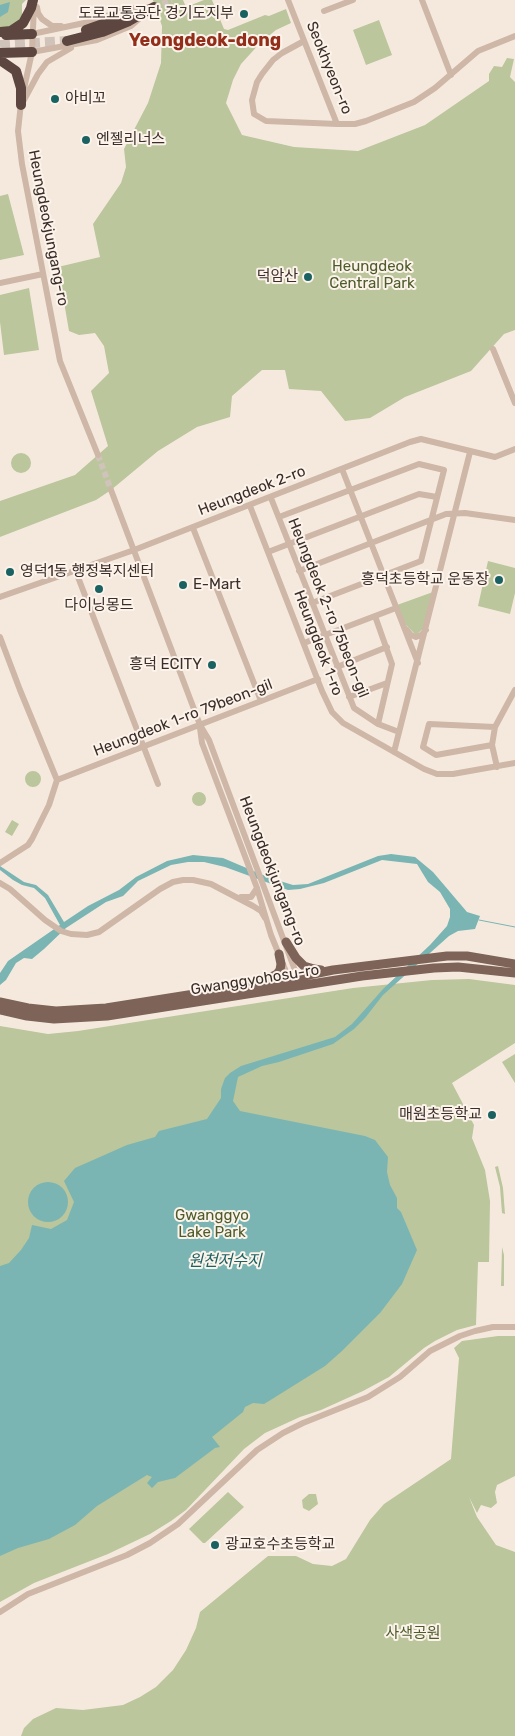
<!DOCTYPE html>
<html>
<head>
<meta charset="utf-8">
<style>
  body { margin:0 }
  canvas { display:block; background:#f5e9de }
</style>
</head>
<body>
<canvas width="515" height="1736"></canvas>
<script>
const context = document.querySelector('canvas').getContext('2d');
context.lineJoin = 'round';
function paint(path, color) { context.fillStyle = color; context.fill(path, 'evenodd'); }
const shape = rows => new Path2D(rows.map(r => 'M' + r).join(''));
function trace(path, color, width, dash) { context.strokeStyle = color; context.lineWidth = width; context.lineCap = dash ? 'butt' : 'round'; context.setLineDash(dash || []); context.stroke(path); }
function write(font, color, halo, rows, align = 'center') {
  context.font = font + ' Rubik,"Noto Sans KR",sans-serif'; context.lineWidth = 4; context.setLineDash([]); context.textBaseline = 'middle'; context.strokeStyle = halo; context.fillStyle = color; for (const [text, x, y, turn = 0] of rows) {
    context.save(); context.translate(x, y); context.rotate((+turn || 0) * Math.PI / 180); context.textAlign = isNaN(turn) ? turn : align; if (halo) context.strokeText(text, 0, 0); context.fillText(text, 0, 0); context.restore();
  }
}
paint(shape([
  [0,0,26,0,22,4,22,22,10,29,0,29],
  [153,0,183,0,186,7,204,0,212,0,224,29,228,30,265,15,269,16,286,9,291,23,276,30,261,42,241,64,233,80,226,103,242,135,294,147,358,151,425,125,489,81,489,74,494,66,502,67,507,58,514,59,510,77,515,82,515,330,504,334,471,371,405,397,370,418,345,421,321,391,289,389,285,370,262,370,232,396,230,417,197,427,158,451,111,490,96,500,0,537,0,501,75,475,108,446,91,391,109,373,104,346,95,333,79,335,69,331,58,267,100,257,93,224,121,183,126,167,124,149,148,103,161,63,162,26],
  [379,20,392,55,366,65,353,30],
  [8,194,24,255,0,260,0,196],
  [29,288,39,350,4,355,0,322,0,295],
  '11 463a10 10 0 1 1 20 0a10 10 0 1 1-20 0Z',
  [488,561,515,568,515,593,510,614,478,606],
  [433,592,424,628,416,635,405,624,397,605],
  '25 779a8 8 0 1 1 16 0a8 8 0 1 1-16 0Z',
  '192 799a7 7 0 1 1 14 0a7 7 0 1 1-14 0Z',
  [12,820,19,824,12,836,5,832],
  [469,979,515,985,515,1043,452,1083,474,1125,472,1138,485,1170,490,1201,489,1262,478,1262,476,1325,457,1330,435,1341,424,1348,389,1377,363,1391,321,1410,300,1417,265,1433,244,1449,186,1510,171,1521,150,1534,108,1554,34,1583,0,1602,0,1026,48,1034,78,1031,353,988,432,980],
  [515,1054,515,1083,502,1062],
  [498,1166,503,1188,505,1214,502,1213,500,1187,495,1167],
  [502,1247,504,1255,504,1286,501,1286],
  [498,1336,515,1336,515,1476,497,1485,495,1492,497,1503,491,1508,481,1505,477,1513,469,1497,477,1517,496,1545,515,1552,515,1736,21,1736,24,1728,33,1719,56,1708,83,1710,123,1705,140,1697,156,1687,173,1670,186,1650,196,1628,200,1612,268,1556,296,1556,313,1564,332,1566,346,1559,370,1520,384,1504,451,1459,459,1358,454,1348,462,1341],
  [228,1492,244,1507,205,1543,203,1543,189,1529],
  [309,1494,316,1494,318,1504,309,1511,303,1508,302,1500]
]), '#bbc69c');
paint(shape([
  [10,2,8,12,0,17,0,5],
  [391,854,415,857,433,872,467,912,480,916,475,929,458,931,449,936,383,995,365,1018,354,1029,333,1044,279,1062,262,1066,238,1077,233,1101,240,1111,365,1136,375,1140,388,1157,387,1172,390,1185,397,1198,397,1208,401,1212,417,1250,402,1284,380,1313,342,1351,325,1366,269,1401,264,1404,253,1403,245,1407,243,1412,212,1437,220,1447,215,1448,175,1478,158,1482,152,1488,147,1483,152,1477,147,1475,97,1506,75,1525,49,1539,18,1548,0,1556,0,1266,9,1263,21,1250,29,1238,32,1225,51,1229,67,1220,74,1202,64,1181,75,1168,127,1145,155,1137,159,1131,207,1119,221,1098,221,1089,225,1078,230,1073,241,1066,335,1037,352,1024,384,988,430,945,447,926,450,917,450,909,440,892,428,882,417,864,382,860,324,883,300,889,288,890,225,867,204,862,188,862,171,865,138,881,123,896,106,902,66,928,44,949,32,959,24,958,16,963,6,980,0,985,0,973,8,961,60,925,45,898,34,888,22,885,13,880,0,870,0,866,24,882,36,885,48,895,64,922,88,906,119,890,136,877,167,861,193,855,223,858,270,878,293,885,308,884,378,856],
  '28 1202a20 20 0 1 1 40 0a20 20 0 1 1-40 0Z'
]), '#7ab5b3');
trace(shape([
  [479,920,515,927]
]), '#7ab5b3', 1);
trace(shape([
  [154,7,172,0],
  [98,455,111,490]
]), '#d0c3ba', 6, [6, 3]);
trace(shape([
  [0,45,67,41]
]), '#d0c3ba', 10, [10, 5]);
trace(shape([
  [288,0,337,124,355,124,366,121,414,102,435,88,478,51,515,36],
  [422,0,451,75],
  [37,7,38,13,42,19,52,26,61,26],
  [324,11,353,0],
  [32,34,89,22,126,9,150,7],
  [304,41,282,53,273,60,262,74,257,82,252,100,254,114,266,121,337,124],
  [32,52,97,40,131,26,139,19],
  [23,93,32,52,34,6],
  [24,100,38,74,47,62,71,48],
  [21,103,18,131,22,164,60,361,98,455],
  [0,283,43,274],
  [493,349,515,403],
  [342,469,418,663],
  [111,490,200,725,209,740,299,981],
  [271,498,354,708,378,724,399,732],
  [250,506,322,691,332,712,343,723,424,769,437,774,453,774,515,763],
  [279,517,419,464,444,470,421,561,312,603],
  [193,528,261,701],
  [268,552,419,494,437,497],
  [299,571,446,514,465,513,515,520],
  [76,572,158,784],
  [0,597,134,550,410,442,421,439,495,457,515,449],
  [375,616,392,664,378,724],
  [407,630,411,635,416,637,421,635,426,630],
  [0,637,20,690,57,780],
  [304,643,396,608],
  [337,667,387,647],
  [349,697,387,683],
  [200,728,202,743,257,888,271,935,289,979,291,981],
  [492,745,436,755,423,747,429,724,495,727],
  [394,752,470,452],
  [497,767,492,745,495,727,515,690],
  [57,780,318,679],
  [0,863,28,845,32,839,49,805,57,780],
  [0,883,10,889,45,920,61,931,71,934,87,935,99,932,160,889,173,882,183,880,193,880,211,884,253,906,261,911,265,918],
  [241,897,251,897,257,888],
  [0,1612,28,1594,127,1555,150,1543,178,1524,257,1450,283,1433,303,1423,368,1397,400,1377,430,1351,460,1336,475,1331,493,1327,515,1327]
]), '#cfb7a8', 6);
trace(shape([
  [286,942,296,958,304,966,314,969,321,970],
  [265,980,277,974,280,970,281,964,279,954],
  [0,1002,28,1008,56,1011,106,1008,289,979,333,970,447,956,467,956,515,964],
  [0,1010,27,1016,54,1019,107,1016,362,976,434,968,458,967,515,973]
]), '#7e6359', 9);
trace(shape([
  [86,30,117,19],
  [0,32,11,31,23,23,31,8,33,0],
  [6,35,32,34],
  [67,41,102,32,129,21,154,7],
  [0,53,32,52],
  [0,60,16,71,21,88,21,105]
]), '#5d463f', 10);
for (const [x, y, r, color] of [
  [244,14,5,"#1a6161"],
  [55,99,5,"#1a6161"],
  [86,140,5,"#1a6161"],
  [308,277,5,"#1a6161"],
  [10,572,5,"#1a6161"],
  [499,580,5,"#1a6161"],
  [183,585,5,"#1a6161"],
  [99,589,5,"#1a6161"],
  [212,665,5,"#1a6161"],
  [492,1115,5,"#1a6161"],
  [215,1545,5,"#1a6161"]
]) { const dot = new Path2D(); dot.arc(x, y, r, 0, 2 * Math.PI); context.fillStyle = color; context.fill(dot); trace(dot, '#fcf3eb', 2); }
write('15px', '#3b2d29', '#fcf3eb', [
  ["도로교통공단 경기도지부",234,14],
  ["아비꼬",65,99,"left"],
  ["엔젤리너스",96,140,"left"],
  ["덕암산",298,277],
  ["영덕1동 행정복지센터",20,572,"left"],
  ["흥덕초등학교 운동장",489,580],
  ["E-Mart",193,585,"left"],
  ["다이닝몽드",99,606,"center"],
  ["흥덕 ECITY",202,665],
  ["매원초등학교",482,1115],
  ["광교호수초등학교",225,1545,"left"]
], 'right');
write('15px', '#3b2d29', '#fcf3eb', [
  ["Seokhyeon-ro",329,68,68],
  ["Heungdeokjungang-ro",48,228,79],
  ["Heungdeok 2-ro",252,491,-21],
  ["Heungdeok 2-ro 75beon-gil",328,608,68],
  ["Heungdeok 1-ro",318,643,69],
  ["Heungdeok 1-ro 79beon-gil",183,718,-21],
  ["Heungdeokjungang-ro",272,871,69],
  ["Gwanggyohosu-ro",255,980,-9]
]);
write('15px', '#4d5c2a', '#fcf3eb', [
  ["Heungdeok",372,267],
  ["Central Park",372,284],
  ["Gwanggyo",212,1216],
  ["Lake Park",212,1233],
  ["사색공원",413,1634]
]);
write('italic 16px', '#1a6161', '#fcf3eb', [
  ["원천저수지",225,1261]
]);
write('bold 18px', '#922e1a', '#fcf3eb', [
  ["Yeongdeok-dong",205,41]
]);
</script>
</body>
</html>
